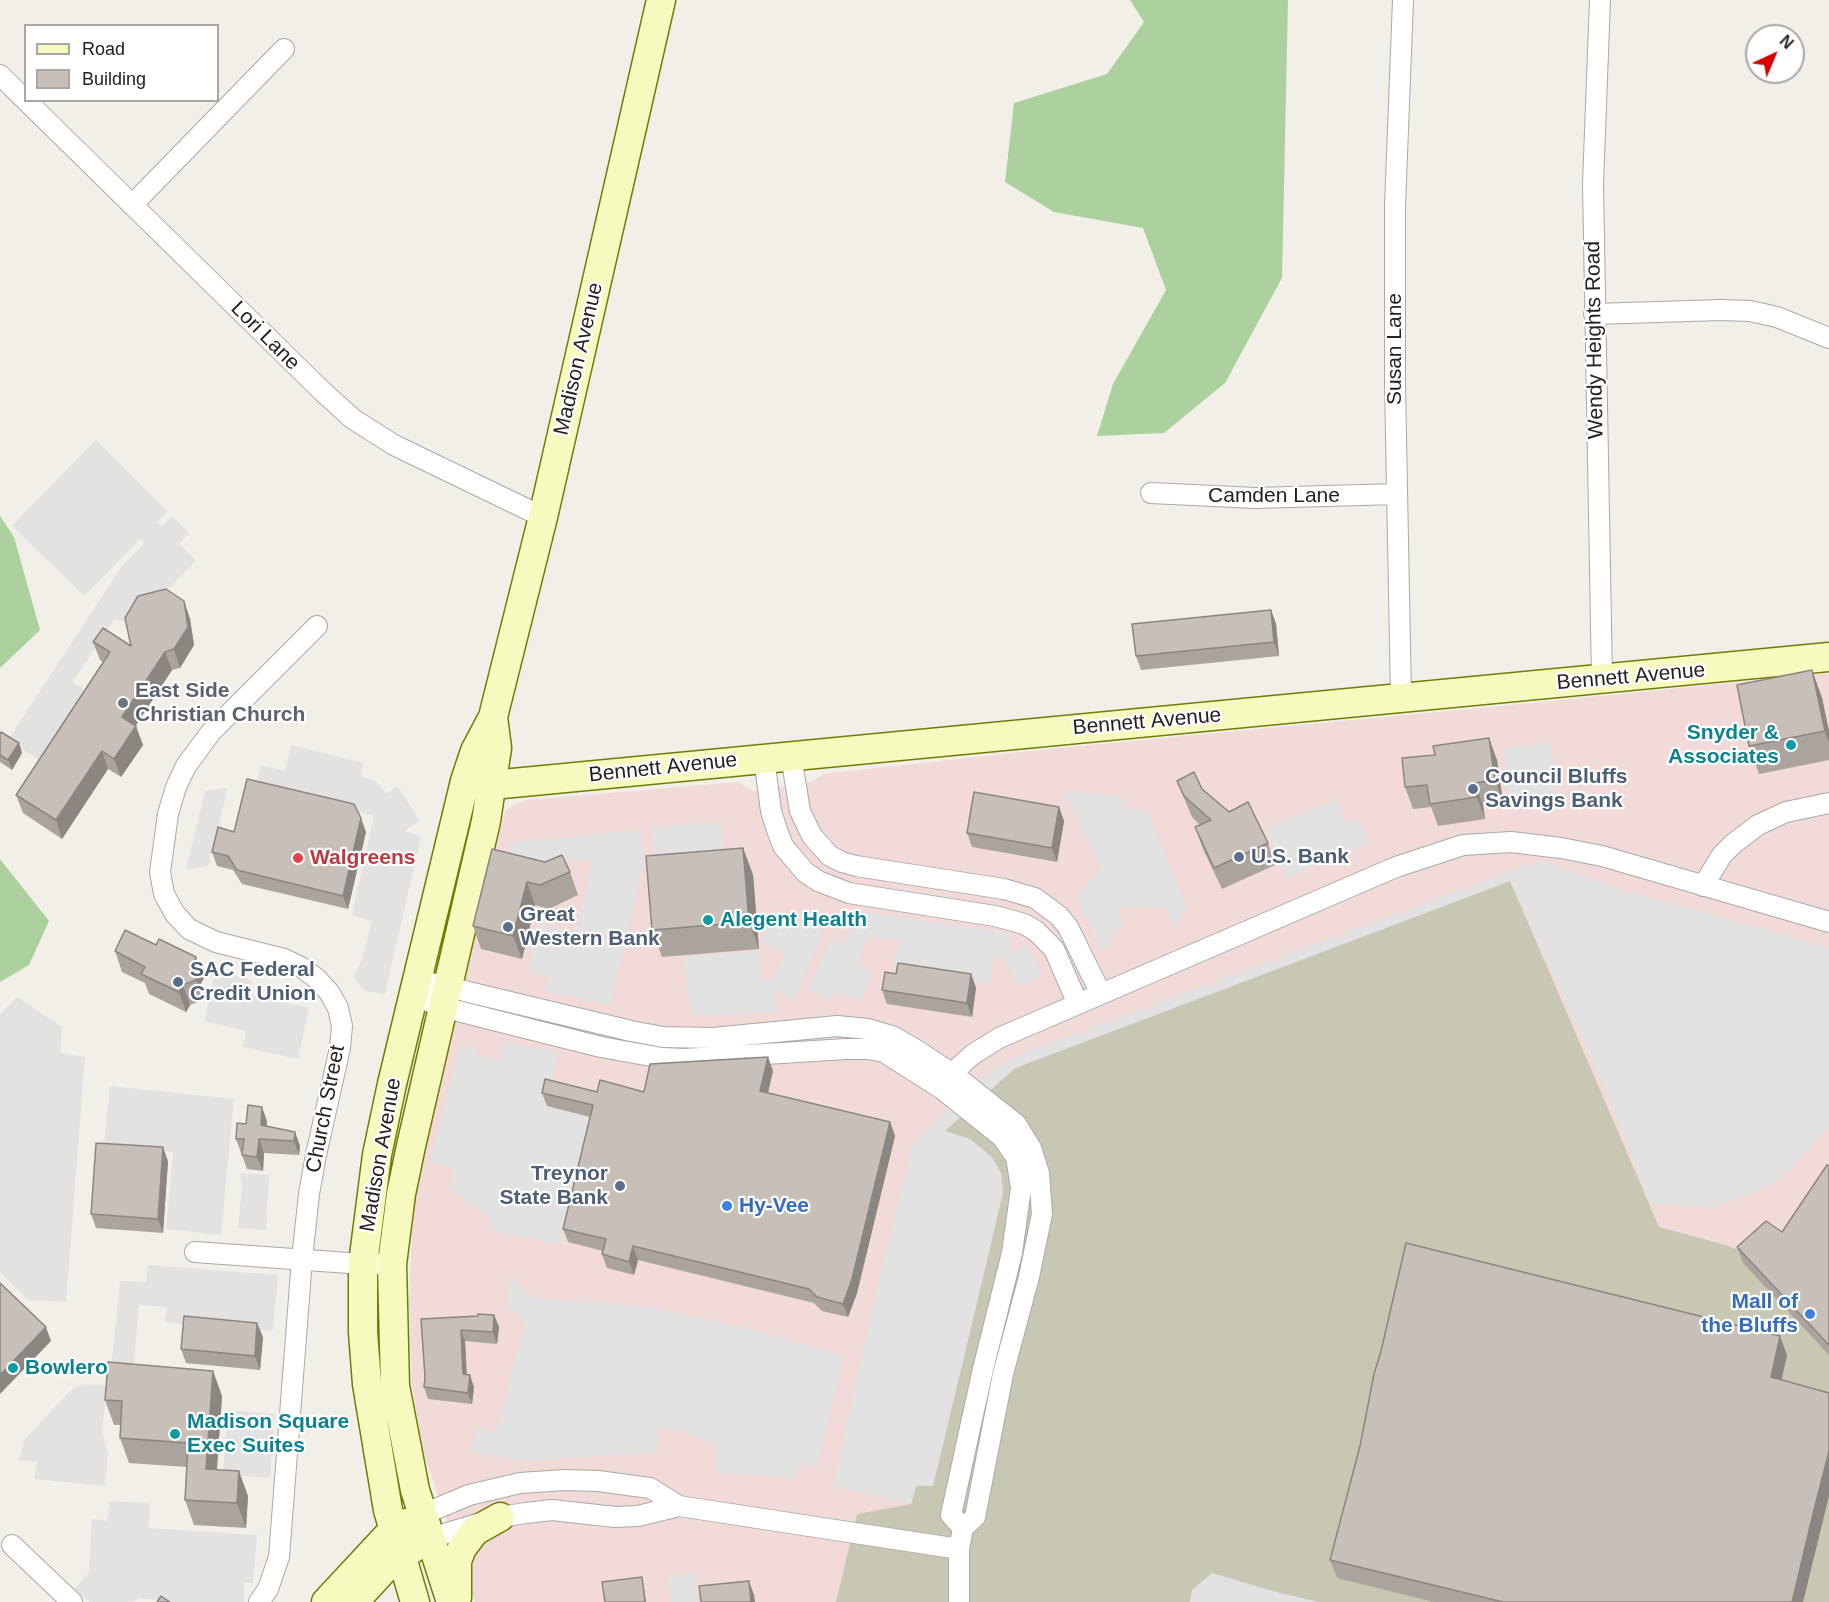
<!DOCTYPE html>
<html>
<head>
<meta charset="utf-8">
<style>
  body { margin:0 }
  #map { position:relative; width:1829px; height:1602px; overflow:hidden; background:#f2efe9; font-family:Helvetica,sans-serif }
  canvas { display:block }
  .legend { position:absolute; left:24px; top:24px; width:195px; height:78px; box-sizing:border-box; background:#fff; border:2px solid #a7a7a7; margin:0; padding:8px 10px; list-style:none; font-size:18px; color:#222 }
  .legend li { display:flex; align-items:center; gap:12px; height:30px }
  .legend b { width:30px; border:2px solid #a7a7a7 }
  .north { position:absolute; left:1745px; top:24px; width:60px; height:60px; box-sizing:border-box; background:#fff; border:2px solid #a7a7a7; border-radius:50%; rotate:44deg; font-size:16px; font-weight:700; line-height:24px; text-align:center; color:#222 }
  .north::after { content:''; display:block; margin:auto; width:21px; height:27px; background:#d40000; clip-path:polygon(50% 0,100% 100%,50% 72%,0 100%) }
</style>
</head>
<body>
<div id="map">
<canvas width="1829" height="1602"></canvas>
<ul class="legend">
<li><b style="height:8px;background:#f7fabf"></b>Road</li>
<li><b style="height:16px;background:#c7bfb8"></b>Building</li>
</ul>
<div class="north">N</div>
</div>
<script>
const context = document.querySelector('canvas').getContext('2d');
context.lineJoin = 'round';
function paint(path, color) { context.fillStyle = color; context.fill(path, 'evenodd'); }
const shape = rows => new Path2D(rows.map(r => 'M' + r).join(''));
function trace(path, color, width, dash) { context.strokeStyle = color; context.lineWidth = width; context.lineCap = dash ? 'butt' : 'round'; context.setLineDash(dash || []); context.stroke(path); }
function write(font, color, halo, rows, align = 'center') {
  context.font = font + ' Helvetica,sans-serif'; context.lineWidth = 4.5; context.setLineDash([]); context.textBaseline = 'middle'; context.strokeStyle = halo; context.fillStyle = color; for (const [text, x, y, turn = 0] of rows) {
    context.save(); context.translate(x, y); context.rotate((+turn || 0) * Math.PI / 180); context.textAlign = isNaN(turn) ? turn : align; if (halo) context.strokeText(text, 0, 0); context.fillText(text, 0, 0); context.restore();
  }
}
paint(shape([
  [1829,673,1829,1602,475,1602,421,1446,412,1384,409,1304,411,1251,414,1195,472,946,501,826,506,810,516,804,526,800,738,782,753,791,812,782,823,774,1038,750,1511,705]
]), '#f2dad9');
paint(shape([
  [1510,881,1659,1227,1715,1242,1752,1254,1829,1355,1829,1602,836,1602,857,1514,911,1504,916,1486,933,1486,989,1252,1003,1192,944,1131,1015,1068]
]), '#c7c7b4');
paint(shape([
  [1130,0,1288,0,1282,278,1225,383,1164,433,1097,436,1113,384,1166,290,1143,228,1054,212,1005,182,1014,103,1107,74,1144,22],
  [0,516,14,537,40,630,0,668],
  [0,859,49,921,29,965,0,982]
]), '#add19e');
paint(shape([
  [96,440,168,511,157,522,162,527,172,516,189,533,179,544,196,561,160,597,136,626,114,619,73,682,95,697,50,767,8,740,122,566,145,543,140,539,84,596,12,526],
  [1551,743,1557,798,1509,803,1504,748],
  [291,745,364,763,361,776,377,782,386,794,397,786,420,820,405,831,421,837,385,994,365,991,353,978,362,959,372,921,352,915,374,816,255,788,261,765,285,771],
  [228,788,208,866,186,869,205,791],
  [1064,791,1120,796,1126,809,1146,810,1187,907,1175,928,1165,907,1116,907,1123,924,1101,952,1077,896,1101,868],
  [1336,799,1346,823,1358,819,1369,843,1286,878,1265,829],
  [721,822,725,874,657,879,652,827],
  [640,830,643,866,610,1005,544,991,548,976,528,971,539,924,576,932,593,859,530,862,504,869,512,842],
  [1539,860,1622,890,1829,948,1829,1127,1789,1170,1768,1185,1713,1208,1649,1203,1608,1095,1510,881,1015,1068,945,1131,970,1139,992,1157,1001,1173,1003,1192,933,1486,916,1486,911,1504,833,1486,876,1293,913,1143,983,1077,1010,1058],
  [775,909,823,930,794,1000,773,991,776,1012,691,1016,684,957,759,952,762,980,773,980,785,952,761,943],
  [858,911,1011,934,1009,952,1028,945,1042,977,1017,987,1005,959,994,957,989,984,893,969,899,941,868,936,856,964,873,972,860,1003,836,993,833,1001,808,991,831,939,845,943],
  [215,971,252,980,249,994,309,1008,298,1059,243,1047,246,1031,204,1021],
  [17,997,62,1027,60,1053,85,1057,66,1302,29,1300,0,1272,0,1014],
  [505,1041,558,1053,552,1079,573,1084,570,1094,595,1100,560,1245,490,1230,492,1220,449,1188,453,1168,430,1162,460,1045,476,1048,475,1054,499,1060],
  [110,1086,234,1099,221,1235,166,1229,173,1152,104,1145],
  [240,1173,269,1175,266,1230,238,1228,242,1187],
  [148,1265,278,1275,273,1331,165,1322,167,1307,139,1305,133,1371,111,1370,120,1281,146,1282],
  [511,1277,532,1298,651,1307,749,1329,844,1356,817,1467,799,1464,795,1478,714,1472,714,1444,675,1430,658,1428,657,1452,517,1461,471,1452,476,1428,496,1431,525,1322,506,1304],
  [83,1384,107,1386,102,1432,108,1453,105,1486,34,1479,37,1462,19,1460,25,1439,70,1391,77,1386],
  [228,1410,275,1414,270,1478,223,1474],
  [110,1501,150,1503,148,1528,257,1535,253,1583,244,1583,244,1602,163,1602,159,1600,139,1598,133,1602,90,1602,75,1589,89,1573,92,1519,107,1521],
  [694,1572,698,1602,671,1602,668,1575],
  [1212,1573,1276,1592,1319,1602,1190,1602,1192,1590]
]), '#e2e2e2');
const minor = shape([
  [1600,0,1593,184,1602,680],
  [0,75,322,391,353,419,394,445,543,517],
  [132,205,284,49],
  [1594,314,1721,310,1750,311,1777,317,1829,338],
  [1151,493,1255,498,1397,494],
  [1401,698,1395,384,1395,206,1403,0],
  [791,756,800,811,812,836,830,856,842,862,856,866,1004,889,1035,898,1059,916,1068,927,1101,994],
  [764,758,771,811,777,830,783,846,805,872,818,881,849,893,995,916,1024,924,1036,931,1054,949,1078,1004],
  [1703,886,1722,855,1733,844,1758,825,1786,812,1829,803],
  [945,1084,959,1067,972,1055,999,1038,1396,867,1463,845,1511,842,1561,848,1602,856,1829,922],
  [195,1252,363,1264,392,1264],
  [424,1514,469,1495,520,1483,565,1480,598,1481,650,1488,679,1506,959,1549],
  [431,1538,500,1517,526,1513,552,1510,615,1517,638,1516,679,1506],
  [12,1545,72,1602],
  [259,1602,268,1589,279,1557,302,1259,309,1194,316,1155,340,1048,342,1026,338,1008,329,992,316,978,301,967,284,959,216,942,189,929,175,914,164,894,160,872,168,814,176,787,186,766,211,732,317,626],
  [959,1602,959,1549,963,1528,975,1517,1003,1374,1029,1277,1042,1214,1039,1173,1031,1148,1016,1124,953,1074,913,1048,892,1036,868,1029,837,1026,713,1038,663,1037,631,1031,431,983,415,990,428,1001,442,1007,601,1047,662,1058,685,1059,846,1049,868,1049,884,1052,942,1089,1002,1137,1016,1157,1021,1188,1012,1253,983,1369,951,1515,963,1528]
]);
const secondary = shape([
  [465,781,492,785,1829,657],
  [457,1597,457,1561,462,1548,475,1531,500,1517],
  [326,1602,393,1530,406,1523],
  [354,1602,385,1568,415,1547],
  [415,1602,388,1510,367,1384,363,1332,363,1264,377,1155,392,1084,465,781,475,751,493,717,543,517,661,0],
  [451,1602,415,1490,395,1386,392,1264,401,1194,411,1146,486,821,497,748,493,717]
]);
trace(minor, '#a9a9a9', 22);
trace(secondary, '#707d05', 31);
trace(minor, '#fff', 20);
trace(secondary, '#f7fabf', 28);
paint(shape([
  [184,601,190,619,194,645,180,668,172,670,135,726,143,745,121,777,108,769,62,839,23,813,16,795,103,662,100,660,93,642,131,646],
  [1271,610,1276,624,1279,656,1141,670,1136,656],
  [1812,670,1822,698,1829,731,1829,760,1759,774,1749,746],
  [0,733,19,743,22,753,12,770,0,762],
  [1497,760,1503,802,1483,805,1485,819,1438,826,1431,807,1413,809,1405,787],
  [1177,781,1202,789,1268,843,1275,865,1222,889,1203,849,1195,827,1200,825,1192,817],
  [1059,807,1064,821,1057,862,972,847,967,833],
  [234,832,366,832,348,909,242,884,233,870,217,866,212,852],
  [743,848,753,875,759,949,662,957,652,930],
  [492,849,570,872,578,895,549,909,535,905,522,959,481,949,473,926],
  [115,951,204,978,199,987,203,1000,190,1005,186,1012,149,994,145,983,122,972],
  [896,974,971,974,976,988,972,1017,887,1004,882,990],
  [773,1071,768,1093,890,1122,895,1136,857,1293,848,1317,822,1311,814,1303,638,1260,634,1275,607,1268,602,1254,603,1251,568,1242,563,1229,590,1117,547,1106,542,1093,644,1092],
  [267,1121,267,1126,295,1132,300,1146,299,1155,264,1153,263,1171,247,1169,242,1155,243,1153,241,1153,236,1139,246,1124],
  [168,1161,163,1233,96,1228,91,1214],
  [1829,1166,1829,1355,1743,1263,1737,1247,1782,1232],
  [494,1315,499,1327,497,1344,465,1341,467,1375,474,1387,472,1404,428,1399,424,1387,425,1377,421,1319],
  [257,1323,263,1337,260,1370,186,1363,181,1349],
  [1787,1355,1781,1380,1819,1533,1803,1602,1434,1602,1337,1578,1330,1560,1360,1446],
  [213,1371,222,1396,217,1470,248,1496,246,1528,194,1525,185,1500,187,1467,129,1463,120,1438,120,1425,114,1425,105,1400]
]), '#aba49e');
paint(shape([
  [184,601,190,619,194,645,180,668,174,649],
  [1271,610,1276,624,1279,656,1274,642],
  [165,652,172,670,129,736,122,717],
  [1812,670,1822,698,1829,731,1829,743,1825,731],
  [136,726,143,745,121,777,114,759],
  [1489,738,1497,760,1503,802,1495,780],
  [19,743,22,753,12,770,8,760],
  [102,751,108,769,62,839,56,820],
  [1475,783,1483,805,1485,819,1477,797],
  [1059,807,1064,821,1057,862,1052,848],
  [361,818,366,832,348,909,343,896],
  [743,848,753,875,759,949,749,922],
  [527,882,535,905,522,959,513,936],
  [196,957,204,978,199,987,203,1000,192,967],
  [971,974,976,988,972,1017,967,1003],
  [183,985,190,1005,186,1012,179,992],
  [768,1057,773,1071,765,1104,760,1091],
  [262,1107,267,1121,266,1139,261,1125],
  [890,1122,895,1136,857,1293,848,1317,843,1304],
  [295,1132,300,1146,299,1155,294,1141],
  [259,1139,264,1153,263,1171,257,1157],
  [163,1147,168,1161,163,1233,158,1219],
  [633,1246,638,1260,634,1275,629,1262],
  [494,1315,499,1327,497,1344,493,1332],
  [257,1323,263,1337,260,1370,255,1356],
  [46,1327,51,1341,0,1394,0,1375],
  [461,1330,465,1341,467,1386,463,1374],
  [1780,1336,1787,1355,1778,1396,1771,1377],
  [213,1371,222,1396,215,1494,206,1469],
  [470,1375,474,1387,472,1404,468,1393],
  [1829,1451,1829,1496,1803,1602,1792,1602,1813,1514],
  [239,1471,248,1496,246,1528,237,1503],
  [642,1577,643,1582,646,1602,645,1602],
  [749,1581,754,1595,755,1602,751,1602]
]), '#8b8681');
const building = shape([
  [166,589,184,601,188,627,174,649,165,652,122,717,136,726,114,759,102,751,56,820,16,795,110,652,93,642,103,628,131,646,125,618,138,596,166,589],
  [1271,610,1274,642,1136,656,1132,624,1271,610],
  [1812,670,1825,731,1749,746,1737,685,1812,670],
  [1,732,19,743,8,760,0,755,0,733,1,732],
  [1489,738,1495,780,1475,783,1477,797,1430,804,1427,785,1405,787,1402,758,1435,755,1433,746,1489,738],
  [1194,772,1202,789,1229,812,1248,802,1268,843,1214,868,1195,827,1211,820,1184,796,1177,781,1194,772],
  [247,779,354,804,361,818,343,896,237,870,228,856,212,852,218,827,234,832,247,779],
  [974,792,1059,807,1052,848,967,833,974,792],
  [743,848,749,922,652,930,646,856,743,848],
  [492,849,545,862,562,855,570,872,540,885,527,882,513,936,473,926,492,849],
  [125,930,156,945,159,939,196,957,192,967,196,980,183,985,179,992,141,974,145,967,115,951,125,930],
  [898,963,971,974,967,1003,882,990,885,972,896,974,898,963],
  [768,1057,760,1091,890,1122,852,1279,843,1304,817,1297,809,1289,633,1246,629,1262,602,1254,606,1239,563,1229,593,1105,542,1093,545,1079,597,1092,600,1080,644,1092,650,1064,768,1057],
  [248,1105,262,1107,261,1125,295,1132,294,1141,259,1139,257,1157,242,1155,244,1139,236,1139,237,1123,246,1124,248,1105],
  [96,1143,163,1147,158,1219,91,1214,96,1143],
  [1827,1165,1829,1166,1829,1345,1737,1247,1766,1221,1782,1232,1827,1165],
  [1406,1243,1780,1336,1771,1377,1829,1393,1829,1451,1813,1514,1792,1602,1503,1602,1330,1560,1360,1446,1374,1374,1381,1351,1406,1243],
  [0,1283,46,1327,0,1375,0,1283],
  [478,1314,494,1315,493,1332,461,1330,463,1374,470,1375,468,1393,424,1387,425,1377,421,1319,478,1316,478,1314],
  [184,1316,257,1323,255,1356,181,1349,184,1316],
  [108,1362,213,1371,206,1469,239,1471,237,1503,185,1500,188,1443,120,1438,122,1401,105,1400,108,1362],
  [642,1577,645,1602,605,1602,602,1582,642,1577],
  [749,1581,751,1602,701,1602,699,1586,749,1581],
  [161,1596,170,1602,157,1602,161,1596]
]);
paint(building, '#c7bfb8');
trace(building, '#8b8681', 1.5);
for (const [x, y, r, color] of [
  [123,703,6,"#6b7280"],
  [1791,745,6,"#0f9aa8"],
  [1473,789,6,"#5c6f8a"],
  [1239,857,6,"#5c6f8a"],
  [298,858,6,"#e0444e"],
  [708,920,6,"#0f9aa8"],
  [508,927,6,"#5c6f8a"],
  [178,982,6,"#5c6f8a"],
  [620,1186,6,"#5c6f8a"],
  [727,1206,6,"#3f7fe0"],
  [1810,1314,6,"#3f7fe0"],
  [13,1368,6,"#0f9aa8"],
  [175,1434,6,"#0f9aa8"]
]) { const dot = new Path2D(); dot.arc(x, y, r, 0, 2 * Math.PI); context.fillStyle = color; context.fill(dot); trace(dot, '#fff', 2); }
write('21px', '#222', '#fff', [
  ["Lori Lane",265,336,45],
  ["Wendy Heights Road",1595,340,-91],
  ["Susan Lane",1395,349,-90],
  ["Madison Avenue",579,359,-77],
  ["Camden Lane",1274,496],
  ["Bennett Avenue",1631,677,-5],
  ["Bennett Avenue",1147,722,-5],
  ["Bennett Avenue",663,768,-6],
  ["Church Street",326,1109,-79],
  ["Madison Avenue",381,1155,-80]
]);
write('bold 21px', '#5b616d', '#fff', [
  ["East Side",135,691],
  ["Christian Church",135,715]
], 'left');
write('bold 21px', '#0d838f', '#fff', [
  ["Snyder &",1779,733,"right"],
  ["Associates",1779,757,"right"],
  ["Alegent Health",720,920],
  ["Bowlero",25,1368],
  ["Madison Square",187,1422],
  ["Exec Suites",187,1446]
], 'left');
write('bold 21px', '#4e5e75', '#fff', [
  ["Council Bluffs",1485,777],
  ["Savings Bank",1485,801],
  ["U.S. Bank",1251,857],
  ["Great",520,915],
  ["Western Bank",520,939],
  ["SAC Federal",190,970],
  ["Credit Union",190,994],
  ["Treynor",608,1174,"right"],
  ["State Bank",608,1198,"right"]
], 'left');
write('bold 21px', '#be3a42', '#fff', [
  ["Walgreens",310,858]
], 'left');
write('bold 21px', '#366cbe', '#fff', [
  ["Hy-Vee",739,1206],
  ["Mall of",1798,1302,"right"],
  ["the Bluffs",1798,1326,"right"]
], 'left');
</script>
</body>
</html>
